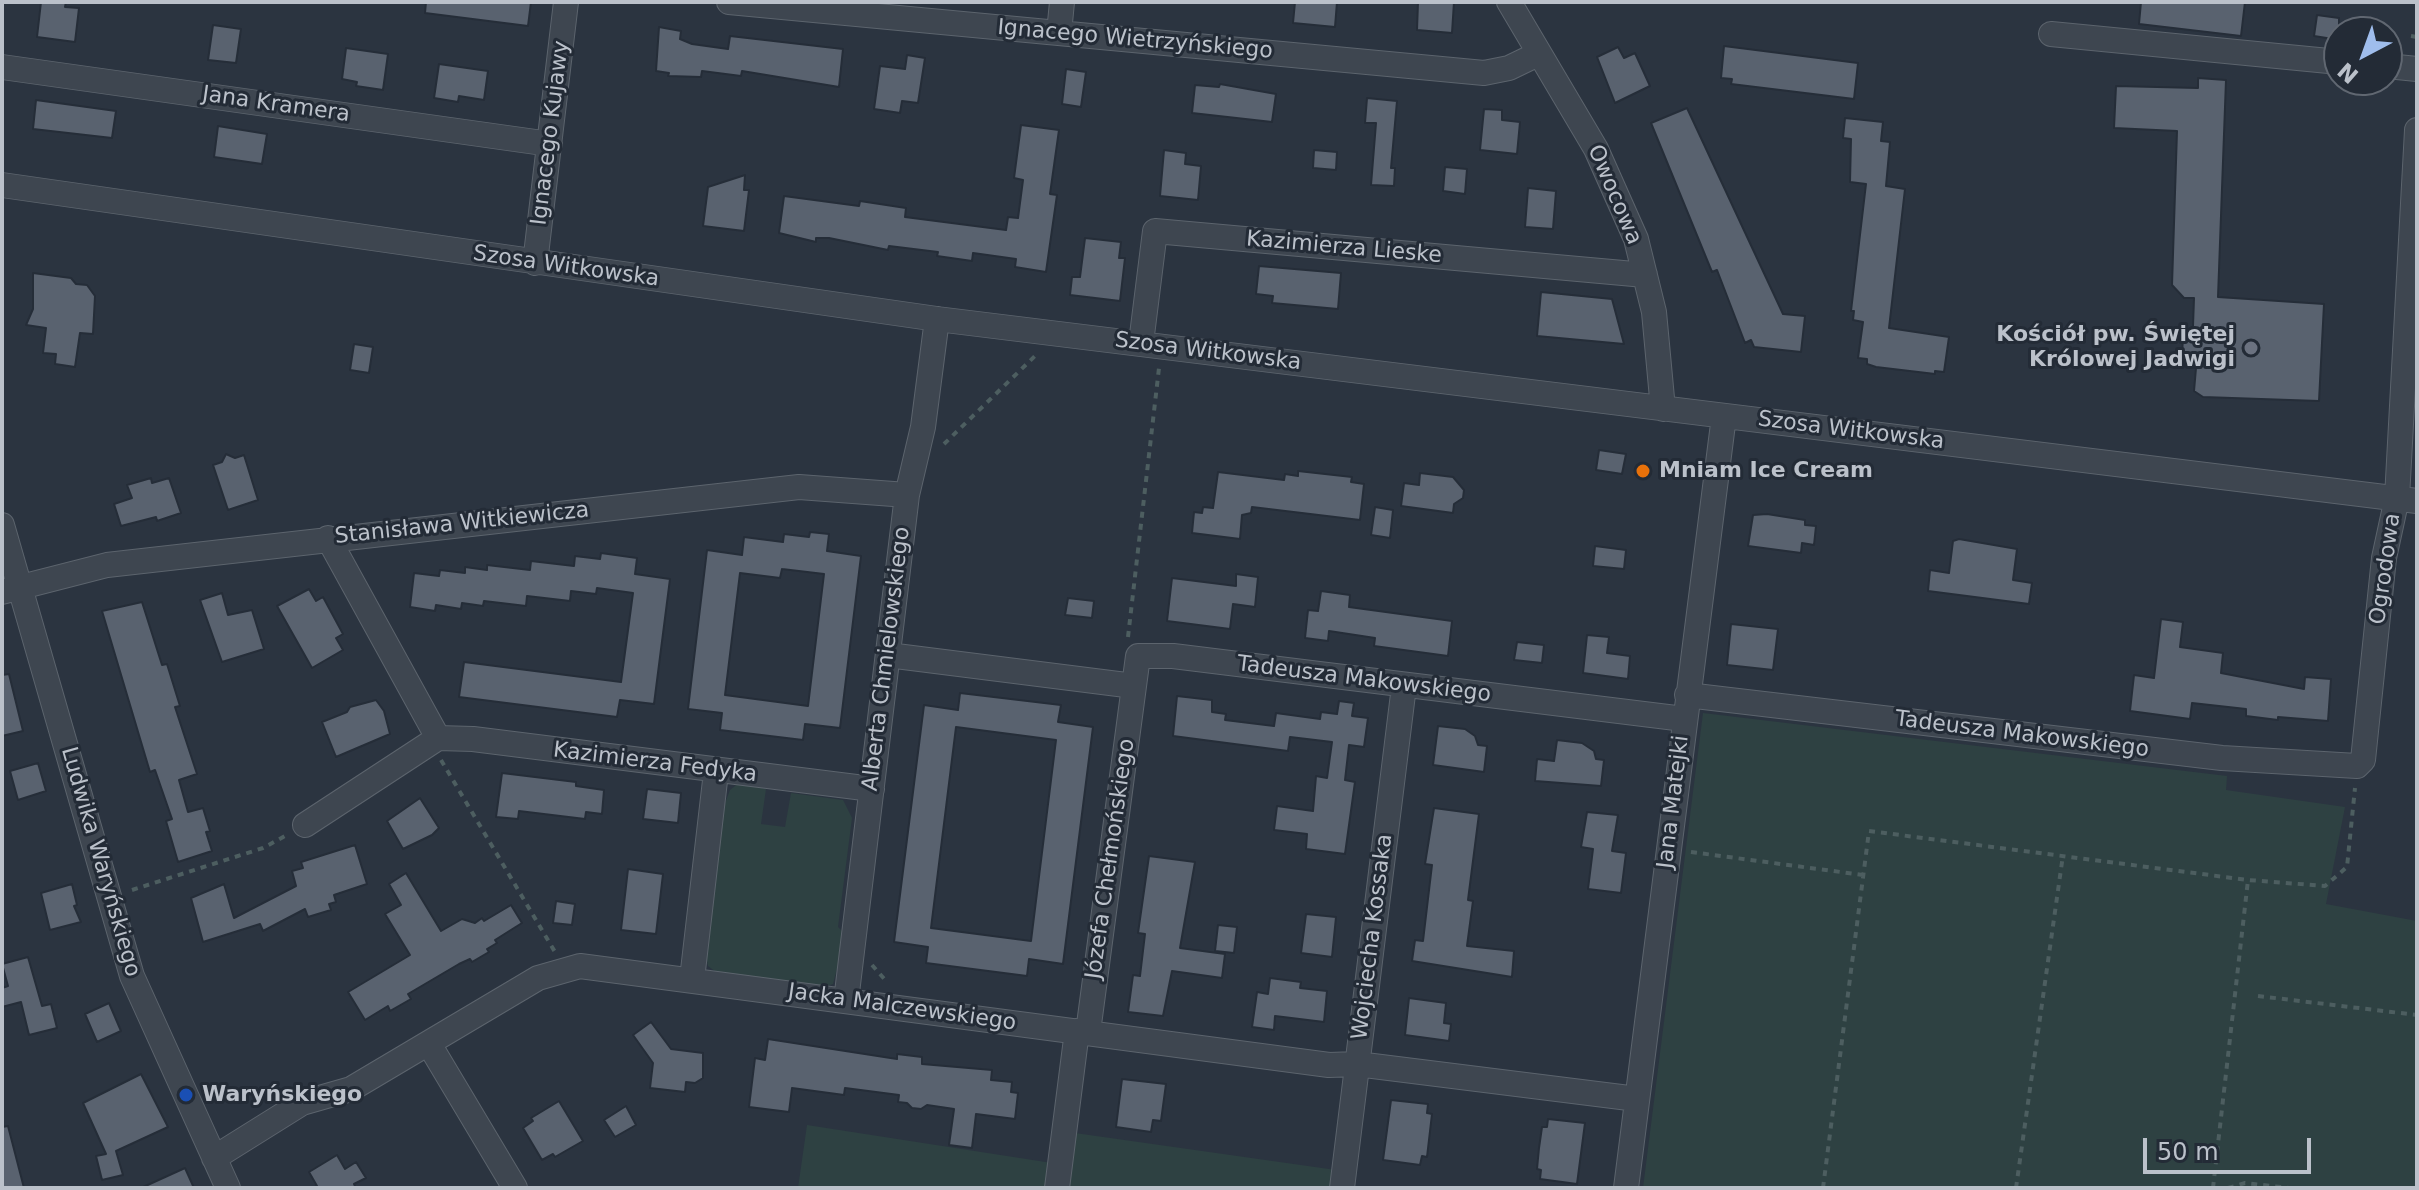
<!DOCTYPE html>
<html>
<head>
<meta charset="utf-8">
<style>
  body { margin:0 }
  #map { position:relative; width:2419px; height:1190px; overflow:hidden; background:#2b3440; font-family:"DejaVu Sans",sans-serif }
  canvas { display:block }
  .frame { position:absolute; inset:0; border:4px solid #bbc1ca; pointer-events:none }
  .north { position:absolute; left:2323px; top:16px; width:80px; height:80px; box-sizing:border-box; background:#232b36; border:2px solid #606771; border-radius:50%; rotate:221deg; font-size:22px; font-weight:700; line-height:32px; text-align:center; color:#bbc1ca }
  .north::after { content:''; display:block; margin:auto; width:28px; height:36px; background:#9fbdec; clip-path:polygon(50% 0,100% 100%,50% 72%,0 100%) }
  .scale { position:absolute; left:2143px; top:1138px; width:168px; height:36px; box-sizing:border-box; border:4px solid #bbc1ca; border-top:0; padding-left:10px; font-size:24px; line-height:28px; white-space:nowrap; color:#bbc1ca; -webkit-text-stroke:6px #232b36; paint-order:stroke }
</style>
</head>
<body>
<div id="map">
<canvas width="2419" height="1190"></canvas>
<div class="frame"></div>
<div class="north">N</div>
<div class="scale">50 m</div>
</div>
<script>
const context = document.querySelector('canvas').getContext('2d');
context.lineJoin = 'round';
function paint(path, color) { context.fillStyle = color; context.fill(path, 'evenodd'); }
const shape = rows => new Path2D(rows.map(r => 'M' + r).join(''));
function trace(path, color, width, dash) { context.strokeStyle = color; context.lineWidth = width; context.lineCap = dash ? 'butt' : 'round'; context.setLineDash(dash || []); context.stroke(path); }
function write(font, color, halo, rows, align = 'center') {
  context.font = font + ' "DejaVu Sans",sans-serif'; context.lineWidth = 6; context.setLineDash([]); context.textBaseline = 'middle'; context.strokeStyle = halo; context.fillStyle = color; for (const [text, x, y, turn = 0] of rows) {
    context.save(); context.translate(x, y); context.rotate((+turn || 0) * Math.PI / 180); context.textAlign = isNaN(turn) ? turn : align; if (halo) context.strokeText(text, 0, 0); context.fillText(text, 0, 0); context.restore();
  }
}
paint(shape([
  [1703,713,2227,776,2226,790,2345,807,2326,904,2417,921,2417,1188,1643,1188],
  [740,782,766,789,761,824,785,827,791,793,843,800,852,818,838,927,842,931,841,953,833,984,822,988,720,975,708,966,705,951,724,806,730,790],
  [807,1125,1052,1163,1049,1188,798,1188],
  [1075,1133,1336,1170,1334,1188,1068,1188]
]), '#2e4142');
const building = shape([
  [41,2,66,2,65,7,79,8,75,42,37,37,41,2],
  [426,2,531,2,528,26,425,13,426,2],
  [1295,2,1337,2,1335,27,1293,23,1295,2],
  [1418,2,1454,2,1452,33,1417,30,1418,2],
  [2141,2,2245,2,2241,36,2139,24,2141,2],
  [2317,15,2339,18,2339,40,2314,36,2317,15],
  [213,25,241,29,236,63,208,60,213,25],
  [659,27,681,31,680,39,692,44,728,49,730,36,843,49,839,87,742,71,741,76,702,71,701,77,668,76,669,73,656,71,659,27],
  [1724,46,1858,63,1854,99,1731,84,1732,79,1721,78,1724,46],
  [1618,47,1624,58,1635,53,1650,86,1615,103,1597,57,1618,47],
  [346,48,388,54,383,90,356,86,357,82,342,79,346,48],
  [907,55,925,58,918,103,902,101,900,113,874,109,880,66,905,69,907,55],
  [439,64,488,71,484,100,459,96,458,102,434,98,439,64],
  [1066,69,1086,72,1081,107,1062,104,1066,69],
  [2198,78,2226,80,2218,297,2324,304,2319,401,2203,397,2194,391,2196,368,2182,356,2183,336,2193,326,2194,298,2184,298,2172,285,2177,131,2114,128,2116,86,2198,88,2198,78],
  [1220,84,1276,94,1272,122,1192,113,1195,85,1219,87,1220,84],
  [1367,98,1397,101,1391,168,1395,168,1394,186,1371,185,1376,123,1365,123,1367,98],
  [36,100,116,111,112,138,33,129,36,100],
  [1687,108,1783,314,1805,316,1801,352,1754,347,1751,340,1745,343,1717,270,1712,272,1651,123,1687,108],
  [1484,109,1502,110,1502,120,1520,122,1517,154,1480,150,1484,109],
  [1845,118,1883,122,1881,141,1890,142,1886,186,1905,189,1889,328,1949,337,1944,372,1935,371,1935,374,1876,367,1867,364,1867,359,1858,358,1863,322,1853,320,1854,311,1851,311,1866,184,1850,182,1851,139,1843,138,1845,118],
  [1021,125,1059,130,1050,194,1057,195,1046,272,1015,267,1016,259,973,253,972,261,937,256,938,252,889,246,888,250,829,238,816,238,816,242,779,233,784,196,859,206,860,201,906,208,905,217,1006,230,1008,217,1018,218,1023,180,1014,178,1021,125],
  [218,126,267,134,262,164,214,157,218,126],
  [1164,150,1186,153,1185,164,1201,166,1198,200,1160,196,1164,150],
  [1314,150,1337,152,1336,170,1313,168,1314,150],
  [1445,167,1467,169,1465,194,1443,191,1445,167],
  [745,175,744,190,749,190,744,231,703,226,708,187,745,175],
  [1528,188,1556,191,1553,229,1525,227,1528,188],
  [1085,238,1121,242,1119,258,1125,258,1120,301,1070,295,1072,277,1080,277,1085,238],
  [1259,266,1341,273,1338,309,1272,303,1273,296,1256,294,1259,266],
  [33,273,71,278,76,284,87,285,95,296,93,334,80,333,75,367,55,364,56,354,43,353,46,328,26,325,33,309,33,273],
  [1541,292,1612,299,1624,344,1537,336,1541,292],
  [354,344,373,347,369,373,350,370,354,344],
  [1599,450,1626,454,1622,474,1596,470,1599,450],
  [226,454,235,458,244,455,258,500,228,510,213,465,222,462,226,454],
  [1298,471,1352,477,1351,482,1364,484,1360,520,1252,507,1251,513,1242,515,1240,539,1192,533,1194,512,1202,513,1203,507,1213,508,1218,472,1284,480,1285,474,1298,476,1298,471],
  [1420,473,1453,477,1464,490,1463,498,1454,504,1453,513,1401,506,1404,483,1419,485,1420,473],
  [151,478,152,483,169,478,181,513,157,521,156,517,121,526,114,504,132,498,127,485,151,478],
  [1375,507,1393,510,1390,538,1371,535,1375,507],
  [1767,514,1805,520,1805,525,1816,526,1814,545,1802,543,1801,553,1748,546,1753,515,1767,514],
  [810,532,829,534,827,551,861,556,840,728,805,724,803,740,720,730,722,713,688,709,707,550,742,555,744,537,783,542,784,534,809,537,810,532],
  [782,569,824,574,808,706,725,695,740,573,780,578,782,569],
  [1959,539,2017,549,2013,580,2032,583,2029,604,1928,591,1930,570,1949,573,1953,541,1959,539],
  [1595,546,1626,550,1624,569,1593,566,1595,546],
  [601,553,637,558,635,574,670,579,654,704,620,700,617,717,459,697,464,662,621,682,633,593,597,588,596,594,571,591,570,601,527,596,526,606,484,601,483,606,462,603,461,609,436,605,435,611,410,607,414,573,439,576,440,570,465,573,465,567,487,570,487,565,530,570,531,561,574,566,575,556,600,559,601,553],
  [1236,574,1258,577,1255,607,1233,604,1230,629,1167,621,1172,578,1236,586,1236,574],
  [309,589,316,601,323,597,343,634,336,638,343,650,312,668,277,606,309,589],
  [1321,591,1350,595,1349,607,1452,621,1448,656,1374,646,1375,638,1329,631,1328,641,1305,638,1308,610,1318,611,1321,591],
  [222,593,228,615,252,610,264,649,222,662,200,600,222,593],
  [1068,598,1094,601,1092,618,1065,615,1068,598],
  [142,602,162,665,167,664,180,706,175,707,197,774,179,780,188,812,203,808,210,831,206,832,212,851,178,862,166,821,172,819,155,770,150,772,102,611,142,602],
  [2161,619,2183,622,2180,647,2223,653,2221,673,2304,689,2305,677,2331,679,2328,721,2278,717,2278,720,2246,716,2246,709,2192,703,2190,719,2130,711,2134,675,2154,678,2161,619],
  [1731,624,1778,629,1773,670,1727,665,1731,624],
  [1587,635,1609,637,1607,653,1630,656,1628,679,1583,673,1587,635],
  [1517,642,1544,645,1542,663,1514,660,1517,642],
  [9,674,23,731,2,736,2,675,9,674],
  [960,693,1061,705,1058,722,1093,727,1063,964,1029,959,1027,976,926,963,928,947,894,942,924,705,958,710,960,693],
  [956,727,1056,740,1031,941,931,928,956,727],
  [1177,696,1212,700,1212,712,1226,714,1225,720,1274,726,1276,713,1320,719,1321,712,1337,714,1339,701,1354,703,1352,716,1368,718,1364,747,1349,745,1345,780,1355,782,1345,854,1306,849,1307,834,1274,830,1277,806,1313,811,1316,776,1327,778,1332,742,1290,737,1288,751,1173,736,1177,696],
  [376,700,384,711,390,734,336,757,322,722,347,712,350,707,376,700],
  [1438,726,1465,729,1475,736,1478,745,1487,746,1484,772,1433,765,1438,726],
  [1557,740,1582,743,1594,751,1596,759,1604,760,1601,786,1535,781,1537,759,1554,761,1557,740],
  [38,763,46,791,18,800,10,771,38,763],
  [502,773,576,782,576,786,604,790,602,814,586,812,585,819,519,811,518,819,496,817,502,773],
  [647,789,681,793,678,823,643,819,647,789],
  [420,798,439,828,432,835,403,849,387,821,420,798],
  [1434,808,1479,814,1468,900,1473,901,1467,946,1514,951,1512,977,1412,961,1415,940,1423,941,1432,865,1425,864,1434,808],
  [1587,812,1618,815,1612,851,1626,853,1621,893,1588,889,1593,849,1581,847,1587,812],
  [355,845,367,884,334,895,336,902,329,904,331,910,308,917,305,909,263,931,260,924,203,942,191,898,224,884,234,918,296,886,292,871,303,868,301,862,355,845],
  [1149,856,1195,862,1180,948,1225,954,1222,978,1172,971,1163,1016,1128,1012,1133,975,1140,976,1145,934,1138,933,1149,856],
  [628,869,663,874,656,934,621,930,628,869],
  [406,873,441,931,462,919,475,923,482,918,484,921,511,905,522,923,495,940,497,943,487,949,489,952,472,962,470,959,459,964,408,994,411,999,390,1011,388,1006,365,1020,348,992,410,955,385,914,401,905,389,884,406,873],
  [72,884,77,905,74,906,81,922,50,930,41,893,72,884],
  [556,901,575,904,572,925,553,923,556,901],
  [1306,914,1336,917,1332,957,1301,953,1306,914],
  [1218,925,1237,927,1234,953,1215,951,1218,925],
  [28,957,42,1006,51,1004,57,1028,29,1035,21,1002,2,1007,2,988,8,986,2,964,28,957],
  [1270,978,1301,982,1300,988,1327,991,1324,1022,1275,1016,1274,1030,1252,1027,1257,992,1268,994,1270,978],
  [1409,998,1446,1003,1444,1023,1451,1024,1449,1041,1405,1035,1409,998],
  [109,1003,121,1031,97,1042,85,1014,109,1003],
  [651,1022,671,1049,703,1053,703,1078,695,1083,686,1082,685,1092,650,1088,653,1063,633,1035,651,1022],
  [768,1039,897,1059,897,1054,922,1057,922,1064,992,1070,991,1080,1012,1082,1011,1092,1018,1093,1015,1119,976,1114,972,1148,949,1145,954,1109,927,1105,921,1109,912,1108,907,1103,898,1102,899,1095,845,1088,844,1095,792,1088,789,1112,749,1107,755,1058,765,1060,768,1039],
  [141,1074,168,1127,116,1151,123,1175,102,1180,96,1156,106,1154,83,1103,141,1074],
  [1122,1079,1166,1084,1161,1121,1153,1120,1151,1132,1116,1127,1122,1079],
  [1391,1100,1428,1104,1427,1113,1432,1114,1427,1157,1422,1156,1420,1165,1383,1160,1391,1100],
  [559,1101,583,1141,555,1157,553,1154,542,1160,523,1128,533,1121,531,1118,559,1101],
  [626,1106,636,1125,615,1137,604,1120,626,1106],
  [1548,1119,1585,1123,1577,1184,1540,1179,1541,1170,1537,1169,1539,1148,1542,1127,1547,1127,1548,1119],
  [8,1126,24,1188,2,1188,2,1127,8,1126],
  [337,1155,345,1169,356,1162,366,1178,354,1184,356,1188,313,1188,317,1186,309,1172,337,1155],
  [185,1168,194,1188,141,1188,185,1168]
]);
paint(building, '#59626f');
trace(building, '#252d38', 2);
const minor = shape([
  [729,2,1484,73,1509,68,1538,54],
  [1509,2,1596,149,1636,239,1654,312,1663,409],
  [1059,33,1062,2],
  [2051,34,2339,62],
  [2387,66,2417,69],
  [2,67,550,144],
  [2,185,937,319,2417,501],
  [535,263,566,2],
  [1141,343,1155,231,1645,275],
  [2,525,132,976,228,1188],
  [328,538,438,738,473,739,872,789],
  [2,592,107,565,799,487,907,495],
  [888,655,1134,686],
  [1687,695,2222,758,2357,766,2363,760,2384,558,2397,498,2417,130],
  [305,825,438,738],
  [692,979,716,772],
  [846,1001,907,495,923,427,937,319],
  [1088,1032,1138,656,1173,656,1684,719],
  [429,1044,515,1188],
  [214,1158,302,1103,351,1089,538,978,580,966,1329,1065,1357,1064,1637,1099],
  [1057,1188,1077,1031],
  [1342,1188,1404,686],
  [1626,1188,1724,416]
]);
trace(minor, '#5c646d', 26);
trace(shape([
  [2411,36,2417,37],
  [944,444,1036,355],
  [1128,637,1159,368],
  [441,760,555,952],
  [1691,852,1863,875],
  [132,890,263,848,285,836],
  [872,965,887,982],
  [2258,996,2417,1015],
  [1823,1188,1869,831,2248,880,2325,886,2347,867,2355,788],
  [2016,1188,2063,855],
  [2213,1188,2248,880],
  [2228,1188,2245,1183,2289,1188]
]), '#4d5e60', 4, [6, 6]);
trace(minor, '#3e4650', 24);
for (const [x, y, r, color] of [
  [2251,348,8,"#6b7280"],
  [1643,471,8,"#e8710a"],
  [186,1095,8,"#1a4fb4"]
]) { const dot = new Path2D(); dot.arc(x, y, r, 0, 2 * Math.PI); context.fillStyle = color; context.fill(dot); trace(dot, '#232b36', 3); }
write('22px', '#bbc1ca', '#232b36', [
  ["Ignacego Wietrzyńskiego",1135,40,5],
  ["Jana Kramera",276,105,8],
  ["Ignacego Kujawy",551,133,-83],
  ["Owocowa",1614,195,67],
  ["Kazimierza Lieske",1344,248,5],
  ["Szosa Witkowska",566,267,8],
  ["Szosa Witkowska",1208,352,7],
  ["Szosa Witkowska",1851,431,7],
  ["Stanisława Witkiewicza",462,524,-6],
  ["Ogrodowa",2386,569,-82],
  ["Alberta Chmielowskiego",887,659,-83],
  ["Tadeusza Makowskiego",1364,680,7],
  ["Tadeusza Makowskiego",2022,735,7],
  ["Kazimierza Fedyka",655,763,7],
  ["Jana Matejki",1674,802,-83],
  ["Józefa Chełmońskiego",1111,859,-82],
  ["Ludwika Waryńskiego",100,862,74],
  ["Wojciecha Kossaka",1373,937,-83],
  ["Jacka Malczewskiego",902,1008,8]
]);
write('bold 22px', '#bbc1ca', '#232b36', [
  ["Kościół pw. Świętej",2235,335,"right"],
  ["Królowej Jadwigi",2235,360,"right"],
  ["Mniam Ice Cream",1659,471],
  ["Waryńskiego",202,1095]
], 'left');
</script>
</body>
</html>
